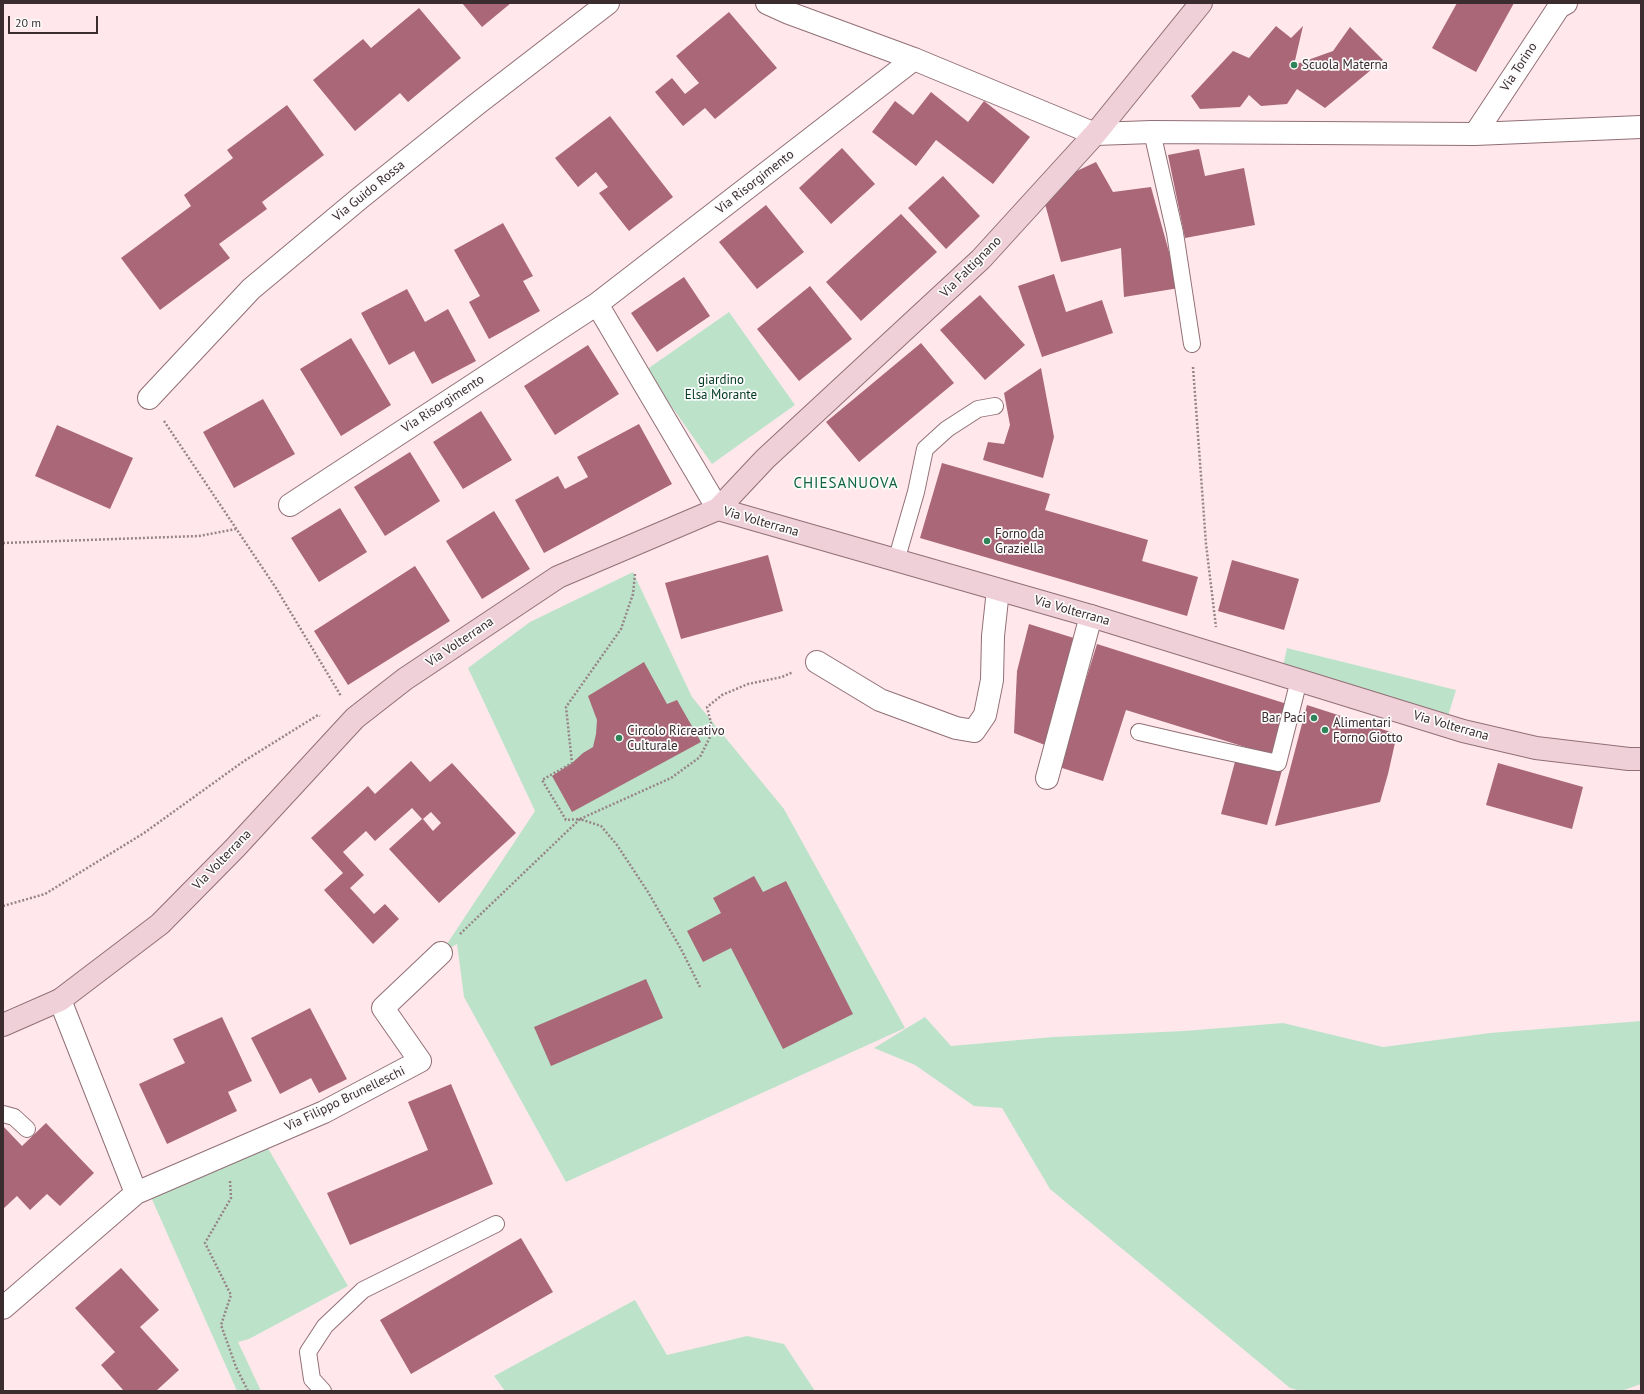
<!DOCTYPE html>
<html>
<head>
<meta charset="utf-8">
<style>
  body { margin:0 }
  #map { position:relative; width:1644px; height:1394px; overflow:hidden; background:#ffe7eb; font-family:"PT Sans",sans-serif }
  canvas { display:block }
  .frame { position:absolute; inset:0; border:4px solid #3a2c2f; pointer-events:none }
  .scale { position:absolute; left:8px; top:16px; width:90px; height:18px; box-sizing:border-box; border:2px solid #3a2c2f; border-top:0; padding-left:5px; font-size:12px; line-height:14px; white-space:nowrap; color:#3a2c2f; -webkit-text-stroke:3px #fbfbfb; paint-order:stroke }
</style>
</head>
<body>
<div id="map">
<canvas width="1644" height="1394"></canvas>
<div class="frame"></div>
<div class="scale">20 m</div>
</div>
<script>
const context = document.querySelector('canvas').getContext('2d');
context.lineJoin = 'round';
function paint(path, color) { context.fillStyle = color; context.fill(path, 'evenodd'); }
const shape = rows => new Path2D(rows.map(r => 'M' + r).join(''));
function trace(path, color, width, dash) { context.strokeStyle = color; context.lineWidth = width; context.lineCap = dash ? 'butt' : 'round'; context.setLineDash(dash || []); context.stroke(path); }
function write(font, color, halo, rows, align = 'center') {
  context.font = font + ' "PT Sans",sans-serif'; context.lineWidth = 3.5; context.setLineDash([]); context.textBaseline = 'middle'; context.strokeStyle = halo; context.fillStyle = color; for (const [text, x, y, turn = 0] of rows) {
    context.save(); context.translate(x, y); context.rotate((+turn || 0) * Math.PI / 180); context.textAlign = isNaN(turn) ? turn : align; if (halo) context.strokeText(text, 0, 0); context.fillText(text, 0, 0); context.restore();
  }
}
paint(shape([
  [729,312,795,405,712,464,646,370],
  [633,572,692,697,784,809,905,1028,566,1182,464,997,457,944,441,953,535,811,468,668,530,622],
  [1287,648,1456,690,1445,726,1281,675],
  [925,1017,951,1046,1053,1037,1184,1031,1283,1023,1383,1047,1490,1033,1641,1021,1641,1384,1621,1391,1301,1391,1290,1388,1050,1189,1002,1108,974,1106,915,1065,874,1048],
  [262,1138,348,1286,249,1339,238,1342,261,1391,237,1391,147,1188],
  [635,1300,667,1355,747,1336,784,1344,815,1391,505,1391,494,1376]
]), '#bce3ca');
paint(shape([
  [462,3,511,3,482,27],
  [1457,3,1514,3,1476,72,1432,48],
  [419,8,461,58,408,102,400,93,355,131,313,80,363,39,371,48],
  [729,12,777,68,715,119,705,108,683,126,655,92,672,78,685,94,699,83,676,56],
  [1276,26,1291,38,1303,26,1294,65,1333,51,1350,27,1383,60,1325,108,1297,89,1287,104,1261,106,1249,95,1240,107,1200,109,1191,96,1233,51,1249,58],
  [931,92,968,122,984,101,1030,137,993,184,936,140,916,166,872,132,895,101,913,115],
  [287,105,324,155,262,202,267,209,219,244,230,258,160,310,121,258,191,206,184,195,233,158,227,150],
  [610,116,673,197,629,231,599,193,608,187,596,172,578,187,555,158],
  [842,148,875,184,831,224,799,188],
  [1199,149,1205,176,1244,168,1255,225,1185,238,1168,155],
  [1096,162,1113,192,1151,187,1179,288,1124,297,1121,248,1061,262,1045,204,1064,177],
  [943,176,980,216,946,249,908,208],
  [766,205,804,252,757,289,719,242],
  [901,214,937,252,861,321,826,282],
  [503,223,533,276,523,281,540,311,489,339,469,302,480,296,454,250],
  [1054,274,1066,312,1102,300,1113,333,1042,357,1018,286],
  [684,277,710,316,657,352,631,313],
  [810,286,852,339,799,381,757,329],
  [407,289,425,322,448,309,476,361,432,384,414,351,389,365,361,313],
  [980,295,1025,345,985,380,940,330],
  [351,338,391,405,341,436,300,369],
  [921,343,954,383,859,462,826,422],
  [588,345,619,394,555,435,524,386],
  [1041,368,1054,437,1043,478,983,460,988,442,1004,444,1010,425,1004,393],
  [263,399,295,454,234,488,203,432],
  [481,411,512,460,463,489,433,442],
  [639,424,672,484,544,553,515,500,558,476,565,489,588,477,577,457],
  [57,425,133,458,110,509,35,476],
  [410,452,440,501,385,536,354,487],
  [942,463,1050,494,1045,510,1148,540,1142,561,1198,577,1187,616,920,538],
  [340,508,367,552,319,582,291,538],
  [494,511,530,569,482,599,446,541],
  [768,555,783,611,681,639,665,583],
  [1232,560,1299,579,1284,630,1218,611],
  [415,566,450,621,348,685,314,631],
  [1029,624,1077,639,1045,745,1014,733,1017,671],
  [1097,644,1287,704,1271,755,1126,710,1103,781,1059,767],
  [644,662,667,704,677,700,701,742,572,812,552,776,572,763,583,753,593,747,596,734,597,720,588,696],
  [1307,705,1397,734,1388,774,1380,802,1275,826],
  [1236,758,1282,770,1267,825,1221,814],
  [411,761,430,782,452,763,516,833,439,903,389,849,422,819,412,808,375,841,366,831,343,852,364,875,350,888,374,914,385,904,399,919,373,944,324,890,343,873,311,838,368,786,375,794],
  [431,812,441,823,433,831,423,819],
  [1498,763,1583,787,1572,829,1486,805],
  [754,876,763,892,786,881,853,1014,783,1049,731,948,703,962,687,931,721,913,713,898],
  [646,979,663,1018,551,1066,534,1027],
  [310,1008,347,1079,319,1093,311,1078,280,1094,251,1038],
  [222,1017,252,1081,228,1092,237,1111,167,1144,139,1084,185,1063,173,1039],
  [451,1084,493,1184,350,1245,327,1193,428,1150,408,1102],
  [46,1123,94,1173,60,1206,47,1194,30,1210,17,1196,3,1209,3,1126,22,1146],
  [521,1238,553,1292,411,1374,380,1320],
  [121,1268,159,1310,140,1327,179,1370,156,1391,124,1391,101,1365,115,1352,75,1308]
]), '#a96777');
const lane = shape([
  [1152,132,1175,233,1192,344],
  [896,561,916,492,925,449,947,429,978,409,995,406],
  [1139,732,1182,742,1278,763,1299,680],
  [3,1114,14,1117,27,1129],
  [323,1391,312,1379,308,1352,325,1326,363,1290,496,1224]
]);
const street = shape([
  [767,3,789,13,914,59,1095,134,1152,132,1475,134,1641,127],
  [1475,134,1559,7,1566,3],
  [597,304,718,509],
  [149,398,251,289,360,198,477,104,608,3],
  [290,505,597,304,914,59],
  [817,662,880,700,956,728,974,731,985,715,992,680,993,636,998,590],
  [1047,778,1091,616],
  [60,1000,136,1193],
  [3,1308,136,1193,324,1112,420,1061,383,1008,441,953]
]);
const secondary = shape([
  [718,509,765,459,981,259,1095,134,1201,3],
  [3,1025,60,1000,160,924,235,848,355,718,405,679,558,577,718,509,1091,616,1463,731,1536,748,1629,759,1641,759]
]);
trace(lane, '#916f76', 18);
trace(street, '#916f76', 24);
trace(secondary, '#916f76', 24);
trace(shape([
  [1193,367,1206,544,1216,627],
  [164,421,276,588,341,696],
  [3,543,199,536,236,529],
  [635,574,633,594,621,629,566,707,572,763,542,780,566,820,580,819,671,778,700,757,713,731,707,707,722,695,748,684,782,677,793,672],
  [3,906,45,894,144,833,244,761,318,715,320,716],
  [460,934,580,819,601,826,617,845,648,892,681,949,700,987],
  [230,1181,231,1198,205,1243,231,1295,221,1325,236,1367,248,1391]
]), '#978487', 2.5, [2, 2]);
trace(lane, '#fff', 16);
trace(street, '#fff', 22);
trace(secondary, '#efcfd8', 22);
for (const [x, y, r, color] of [
  [1294,65,4,"#2e8458"],
  [987,541,4,"#2e8458"],
  [1314,718,4,"#2e8458"],
  [1325,730,4,"#2e8458"],
  [619,738,4,"#2e8458"]
]) { const dot = new Path2D(); dot.arc(x, y, r, 0, 2 * Math.PI); context.fillStyle = color; context.fill(dot); trace(dot, '#fbfbfb', 1.5); }
write('13px', '#3a2c2f', '#fbfbfb', [
  ["Scuola Materna",1302,65],
  ["Forno da",995,534],
  ["Graziella",995,549],
  ["Bar Paci",1306,718,"right"],
  ["Alimentari",1333,723],
  ["Forno Giotto",1333,738],
  ["Circolo Ricreativo",627,731],
  ["Culturale",627,746]
], 'left');
write('13px', '#3a2c2f', '#fbfbfb', [
  ["Via Torino",1519,67,-57],
  ["Via Risorgimento",755,182,-38],
  ["Via Guido Rossa",369,191,-39],
  ["Via Faltignano",971,267,-45],
  ["Via Risorgimento",443,404,-33],
  ["Via Volterrana",761,522,16],
  ["Via Volterrana",1072,611,16],
  ["Via Volterrana",460,642,-34],
  ["Via Volterrana",1451,726,16],
  ["Via Volterrana",222,860,-46],
  ["Via Filippo Brunelleschi",345,1099,-26]
]);
write('13px', '#023921', '#fbfbfb', [
  ["giardino",721,380],
  ["Elsa Morante",721,395]
]);
context.letterSpacing = '1px';
write('15px', '#0d643e', '#fbfbfb', [
  ["CHIESANUOVA",846,484]
]);
context.letterSpacing = '0px';
</script>
</body>
</html>
